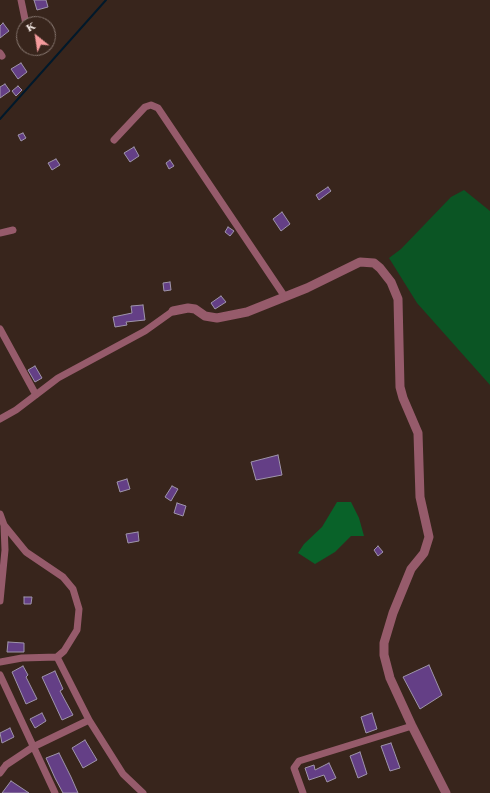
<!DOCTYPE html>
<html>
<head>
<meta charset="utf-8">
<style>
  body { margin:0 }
  #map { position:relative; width:490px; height:793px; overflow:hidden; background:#38251c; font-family:"Times New Roman",serif }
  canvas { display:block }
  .north { position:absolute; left:16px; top:16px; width:40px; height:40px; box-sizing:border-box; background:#38251c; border:1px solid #877770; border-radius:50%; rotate:330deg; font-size:11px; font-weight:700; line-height:16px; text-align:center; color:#fdf3ee }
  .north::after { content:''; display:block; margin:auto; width:14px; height:18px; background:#f59b9d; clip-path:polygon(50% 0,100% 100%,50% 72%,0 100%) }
</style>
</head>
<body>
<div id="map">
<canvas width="490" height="793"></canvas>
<div class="north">K</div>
</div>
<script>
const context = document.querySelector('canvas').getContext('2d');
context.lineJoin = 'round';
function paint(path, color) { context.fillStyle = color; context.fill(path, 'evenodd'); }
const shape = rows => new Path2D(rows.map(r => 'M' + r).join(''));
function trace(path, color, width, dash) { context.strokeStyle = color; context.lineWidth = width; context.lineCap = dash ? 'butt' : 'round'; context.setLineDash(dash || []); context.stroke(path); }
paint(shape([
  [464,190,490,211,490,385,417,303,389,258,401,249,451,197]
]), '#0b5524');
paint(shape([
  [337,502,351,502,359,518,364,536,351,536,335,552,315,564,298,553,304,544,322,527]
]), '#096229');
trace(shape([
  [0,119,106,0]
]), '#01192b', 2);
const building = shape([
  [34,0,46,0,48,7,37,10,34,0],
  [3,23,9,31,0,38,0,26,3,23],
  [21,63,27,72,18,79,11,69,21,63],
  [5,84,10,91,0,98,0,87,5,84],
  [18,86,22,90,16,96,12,91,18,86],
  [23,133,26,138,21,141,18,135,23,133],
  [134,147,139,156,130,162,124,153,134,147],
  [56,159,60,165,52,170,48,163,56,159],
  [170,160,174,166,169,169,166,163,170,160],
  [328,187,331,191,319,200,316,195,328,187],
  [282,212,290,224,281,231,273,219,282,212],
  [228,227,234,231,230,236,225,232,228,227],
  [170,282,171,290,164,291,163,283,170,282],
  [221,296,226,302,215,309,211,303,221,296],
  [143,305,145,320,126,322,127,325,115,327,113,317,132,313,131,306,143,305],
  [35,366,42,378,35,382,28,370,35,366],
  [278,455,282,475,256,480,251,462,278,455],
  [127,479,130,489,120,492,117,482,127,479],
  [172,486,178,489,171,501,165,497,172,486],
  [177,503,186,506,183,516,174,513,177,503],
  [138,532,139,541,128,543,126,534,138,532],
  [378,546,383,552,378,556,374,550,378,546],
  [24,597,32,597,31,604,24,604,24,597],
  [8,642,24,643,24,652,7,652,8,642],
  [429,665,442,695,420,709,403,677,429,665],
  [23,666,28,675,26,677,37,699,26,704,12,672,23,666],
  [55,671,63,689,60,691,73,715,62,720,42,677,55,671],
  [42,713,46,721,35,728,30,719,42,713],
  [372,713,377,729,366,733,361,717,372,713],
  [10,728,14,737,2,743,0,733,10,728],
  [85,740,97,760,83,768,72,748,85,740],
  [391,743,400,768,390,771,381,746,391,743],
  [360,752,367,774,358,778,350,756,360,752],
  [59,753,71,777,78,793,63,793,55,778,46,758,59,753],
  [329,763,336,778,327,782,324,775,309,780,305,768,314,765,315,770,329,763],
  [11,781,29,793,2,793,11,781]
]);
paint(building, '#643f86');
trace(building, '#9f95ab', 1);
trace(shape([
  [21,0,26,24],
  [0,53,2,56],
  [114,140,145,107,151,105,158,108,285,297],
  [0,233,13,230],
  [0,329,36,395],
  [0,419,16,410,58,378,145,331,173,311],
  [0,514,4,525,5,550,0,601],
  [4,525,26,552,63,577,73,589,79,609,77,630,64,651,57,657],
  [0,662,22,658,57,657,89,720,123,774,143,793],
  [0,675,55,793],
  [0,773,6,765,33,747,89,720],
  [303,793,294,768,299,761,412,726]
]), '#965b6b', 7);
trace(shape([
  [173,311,188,308,195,309,205,316,217,318,247,312,307,288,360,262,374,263,380,268,391,282,398,299,400,387,403,398,418,433,420,497,429,537,424,553,411,569,393,613,384,643,384,655,390,678,412,726,446,793]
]), '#965b6b', 9);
</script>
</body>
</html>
